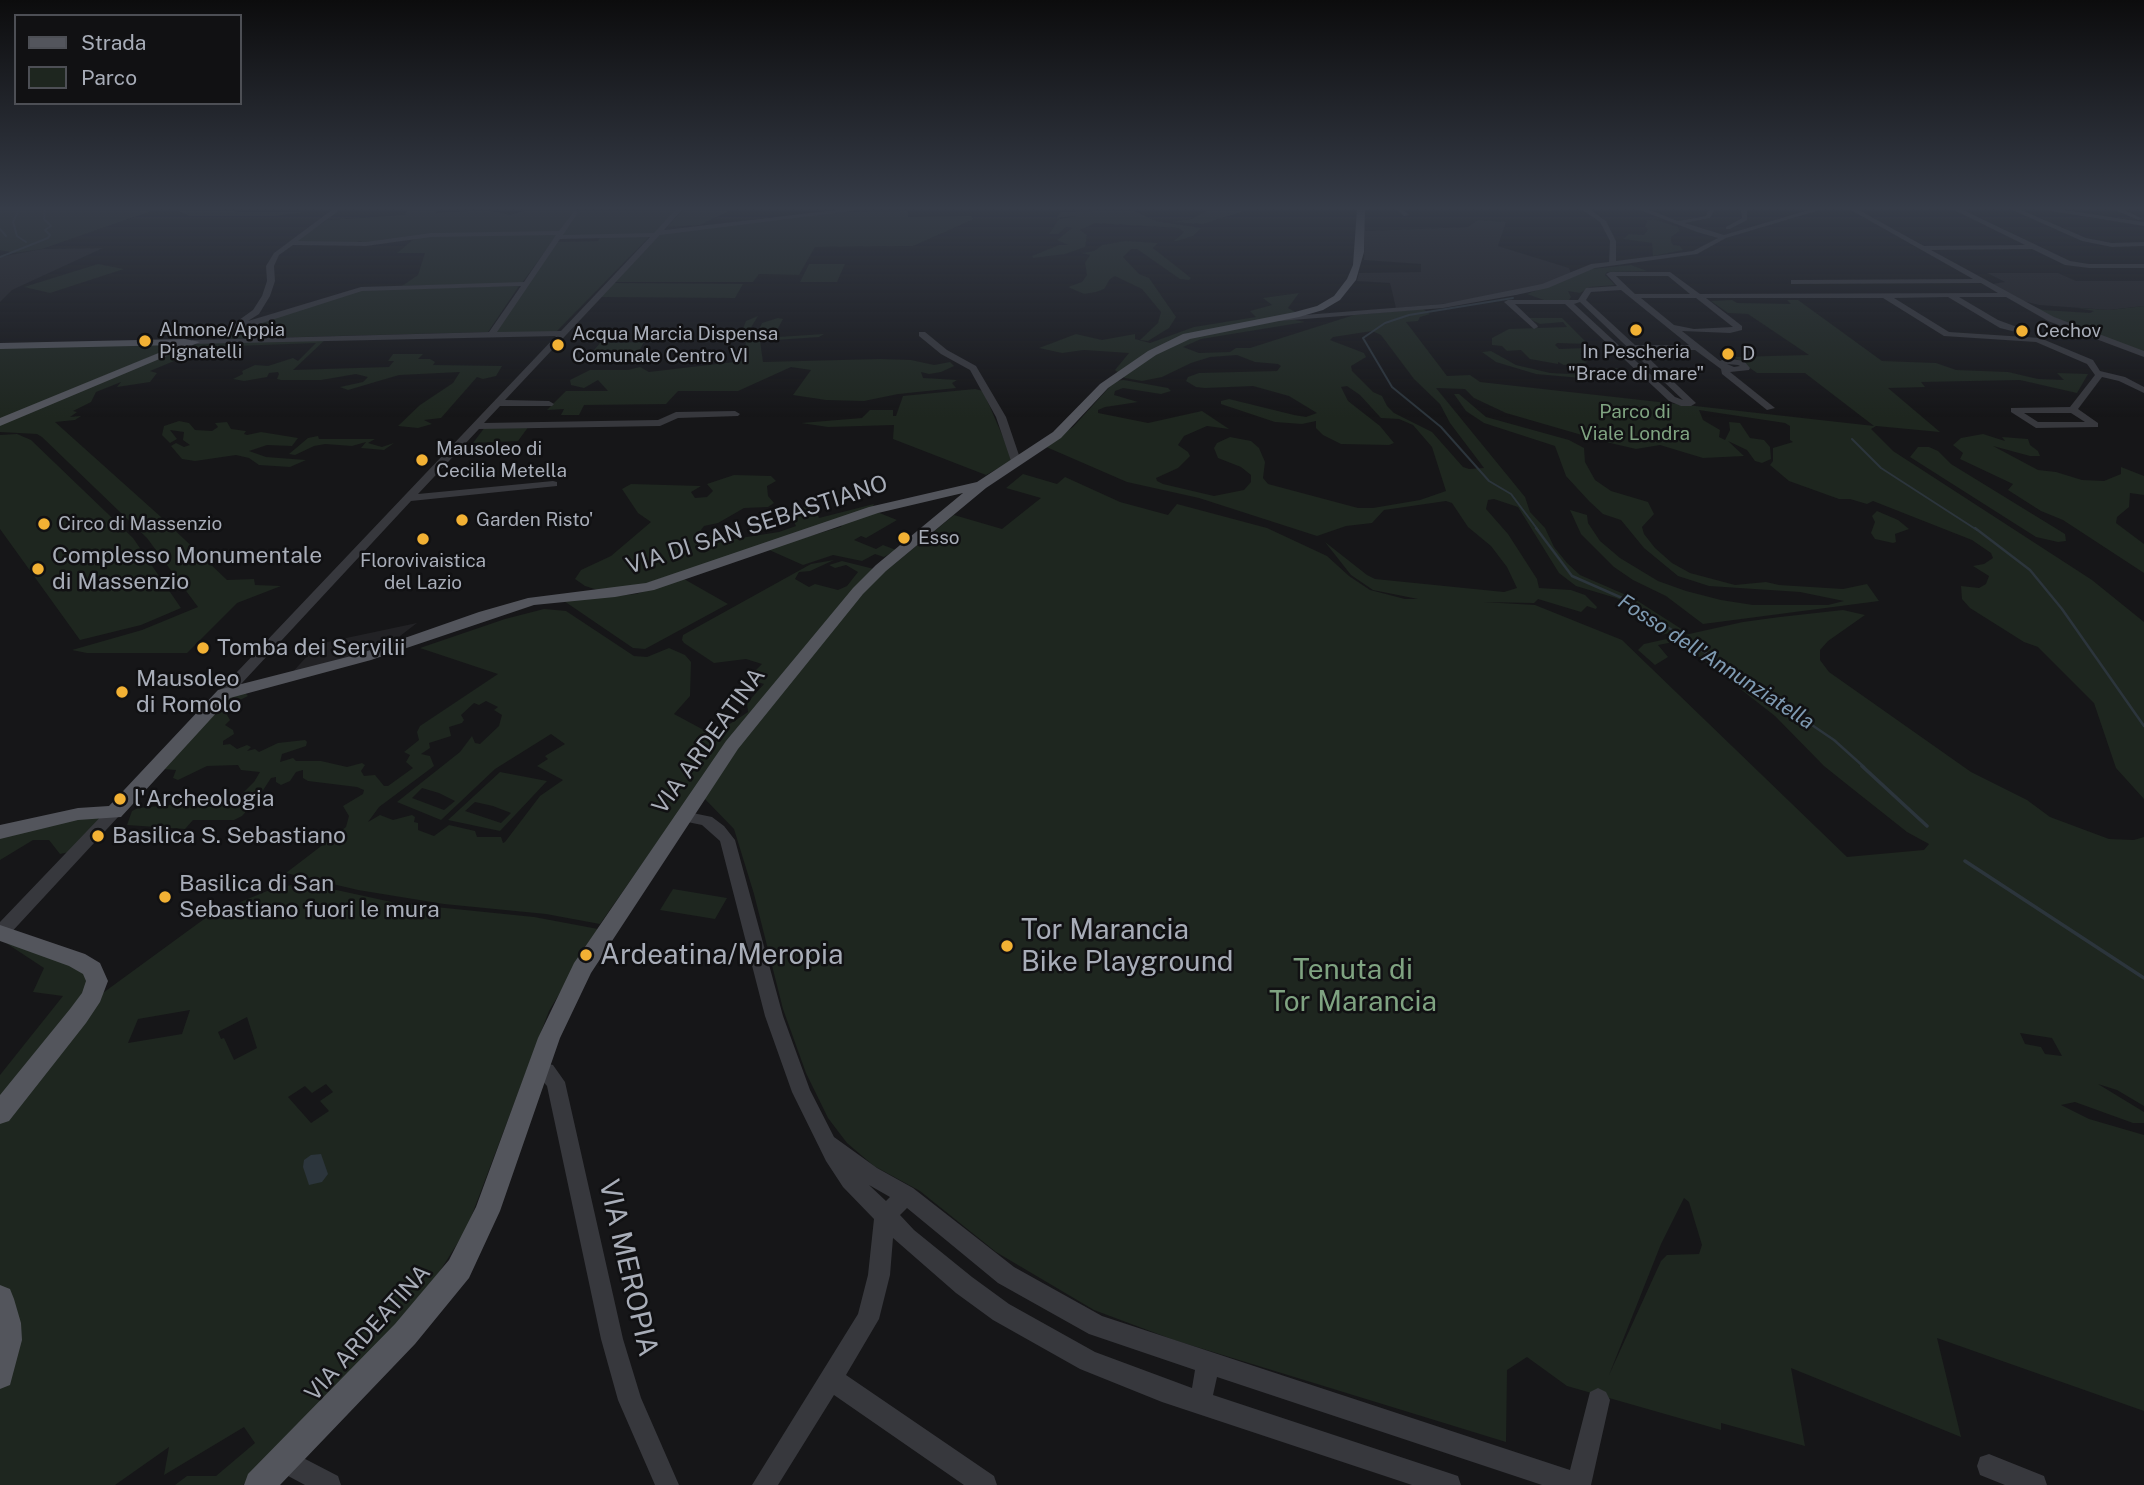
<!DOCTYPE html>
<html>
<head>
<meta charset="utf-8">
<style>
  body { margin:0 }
  #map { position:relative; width:2144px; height:1485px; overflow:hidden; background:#161618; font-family:"Public Sans",sans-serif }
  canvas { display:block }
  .legend { position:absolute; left:14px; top:14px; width:228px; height:91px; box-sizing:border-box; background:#111113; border:2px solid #4d4f55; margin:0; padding:9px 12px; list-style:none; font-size:21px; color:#a8adb8 }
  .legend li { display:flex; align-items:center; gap:14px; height:35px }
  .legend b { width:35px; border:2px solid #4d4f55 }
</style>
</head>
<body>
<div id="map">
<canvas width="2144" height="1485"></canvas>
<ul class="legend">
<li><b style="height:9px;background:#53555c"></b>Strada</li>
<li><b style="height:19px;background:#1e261f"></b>Parco</li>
</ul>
</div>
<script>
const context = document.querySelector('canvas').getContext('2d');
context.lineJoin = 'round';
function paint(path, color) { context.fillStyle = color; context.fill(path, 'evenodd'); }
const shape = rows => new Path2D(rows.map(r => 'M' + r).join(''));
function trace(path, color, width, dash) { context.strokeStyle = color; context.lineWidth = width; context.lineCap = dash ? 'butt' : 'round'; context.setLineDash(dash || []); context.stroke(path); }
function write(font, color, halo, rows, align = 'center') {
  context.font = font + ' "Public Sans",sans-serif'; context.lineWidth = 5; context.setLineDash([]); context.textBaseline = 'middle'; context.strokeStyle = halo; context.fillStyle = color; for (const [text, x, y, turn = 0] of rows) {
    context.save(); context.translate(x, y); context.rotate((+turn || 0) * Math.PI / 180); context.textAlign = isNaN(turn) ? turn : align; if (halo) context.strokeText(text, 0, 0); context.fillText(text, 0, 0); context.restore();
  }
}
paint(shape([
  [1478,220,1506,222,1498,246,1569,268,1571,274,1546,285,1453,303,1396,308,1390,283,1357,281,1359,273,1421,272,1421,264,1364,260,1365,231,1468,227],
  [103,248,12,290,0,302,0,257,42,249],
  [1987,273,2058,273,2076,281,2144,281,2144,306,2109,310,2039,305,2023,301,1992,284,2005,282],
  [417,623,387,646,290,675,318,644]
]), '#222225');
paint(shape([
  [0,209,157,209,42,249,14,253,0,250],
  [216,209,242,212,303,212,274,216,190,216,176,210],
  [408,209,437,209,436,213,487,210,510,215,531,209,576,209,522,283,402,286,418,275,425,253,397,253,415,238,369,244,359,241,354,244,294,242,327,220,405,215],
  [678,209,654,234,561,236,578,211],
  [684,209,733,209,700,225,667,227],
  [1211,209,1250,209,1203,224,1172,222,1191,219],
  [1132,210,1156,221,1201,228,1193,236,1177,241,1174,241,1184,232,1178,228,1095,223,1080,230,1087,235,1085,247,1065,254,1033,258,1032,256,1059,245,1068,245,1057,240,1072,228,1066,227,1058,234,1049,234,1059,219,1077,216,1056,218,1061,212],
  [908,211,908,217,971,216,974,219,913,246,815,247,799,275,759,274,753,282,615,282,661,234,832,212],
  [1653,219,1678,227,1680,231,1671,237,1671,241,1673,245,1680,246,1683,250,1653,256,1652,243,1623,239,1629,234,1644,235,1648,229,1645,226,1648,220],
  [650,236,556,332,495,333,557,242,598,241,600,237],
  [1125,241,1158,243,1153,248,1191,278,1189,280,1180,279,1137,249,1131,249,1123,257,1139,274,1149,278,1176,317,1169,328,1148,341,1140,340,1158,323,1161,312,1142,289,1115,276,1110,279,1104,289,1096,292,1084,294,1068,287,1082,282,1087,275,1085,263,1090,255,1082,253,1094,251,1102,245],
  [98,264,124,269,50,293,24,287],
  [809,264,845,264,837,282,800,282],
  [1631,265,1647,271,1607,272,1605,275,1615,285,1590,287,1580,293,1568,291,1571,297,1569,300,1544,300,1527,294,1591,269],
  [614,283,743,284,735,298,601,297],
  [519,286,488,332,226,339,219,336,360,290],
  [1299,293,1288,308,1299,314,1285,318,1305,322,1201,339,1183,347,1199,353,1230,352,1236,348,1250,348,1354,315,1423,309,1430,314,1420,317,1418,321,1406,322,1447,376,1470,375,1480,382,1874,426,1805,373,1757,373,1734,357,1809,355,1748,314,1728,313,1711,301,1732,300,1737,303,1791,304,1787,300,1798,300,1882,361,1936,363,1956,370,2008,372,2038,379,2064,380,2057,373,2088,374,2077,393,2020,380,1921,382,1925,387,1888,388,1940,432,1876,426,1871,429,1893,451,2092,580,2144,622,2144,799,2116,768,2094,703,2038,647,2024,642,1970,608,1962,599,1961,586,1979,588,1986,584,1989,576,1973,566,1984,564,1993,558,1991,553,1972,540,1873,501,1867,504,1850,499,1839,499,1789,481,1770,465,1773,461,1773,448,1793,442,1790,440,1790,426,1785,423,1699,410,1703,420,1720,430,1719,437,1725,440,1730,430,1729,422,1740,423,1750,438,1764,440,1770,447,1771,459,1762,463,1755,461,1747,450,1728,441,1744,456,1703,458,1660,445,1636,449,1606,442,1506,413,1474,398,1465,389,1436,388,1525,497,1530,512,1545,528,1554,547,1567,563,1580,575,1633,598,1683,630,1661,635,1664,632,1663,628,1634,607,1616,598,1576,586,1559,573,1518,507,1494,499,1488,500,1486,509,1508,534,1537,579,1539,588,1571,590,1585,595,1597,607,1596,609,1587,606,1581,612,1538,599,1534,603,1483,602,1535,605,1622,640,1847,857,1924,850,1929,844,1907,832,1849,786,1824,766,1775,716,1679,641,1658,645,1668,657,1655,665,1638,650,1644,644,1743,622,1780,617,1843,610,1865,615,1828,641,1820,650,1820,660,1829,672,1971,772,2027,800,2050,817,2109,839,2134,840,2144,837,2144,1106,2117,1090,2098,1084,2144,1112,2144,1123,2133,1123,2075,1102,2061,1105,2089,1119,2144,1135,2144,1411,1937,1338,1961,1437,1791,1368,1805,1446,1721,1423,1721,1430,1567,1386,1527,1357,1507,1370,1506,1442,1174,1340,1094,1310,996,1252,920,1191,874,1166,847,1143,828,1118,806,1073,783,1009,754,894,734,829,704,798,730,756,832,628,876,579,954,515,1002,529,1041,498,1006,488,1023,474,1057,484,1065,477,1120,502,1168,515,1177,504,1267,528,1327,556,1349,576,1370,590,1405,599,1418,599,1373,590,1351,575,1325,542,1367,575,1375,579,1504,592,1517,588,1507,567,1491,546,1468,527,1452,503,1446,501,1384,510,1372,523,1346,526,1317,536,1199,498,1127,482,1044,446,1073,427,1115,381,1124,380,1168,388,1171,391,1161,394,1123,388,1115,391,1114,395,1138,402,1105,407,1098,410,1098,413,1148,423,1202,411,1229,429,1207,426,1184,436,1178,445,1188,452,1190,456,1178,468,1156,478,1157,481,1163,484,1214,496,1244,490,1251,482,1251,475,1241,467,1218,458,1214,448,1217,443,1230,437,1251,441,1259,448,1265,462,1263,478,1268,484,1358,508,1373,508,1420,500,1446,491,1432,447,1413,425,1399,419,1381,418,1360,395,1347,386,1341,387,1348,401,1380,426,1394,443,1389,445,1341,444,1323,435,1316,428,1316,421,1302,424,1275,422,1221,404,1221,401,1229,399,1294,415,1306,417,1317,413,1289,396,1253,386,1205,388,1196,387,1186,381,1188,377,1199,373,1277,371,1281,366,1278,364,1255,362,1237,355,1210,357,1191,363,1162,377,1142,381,1125,378,1115,370,1129,353,1084,350,1062,353,1039,348,1076,334,1102,340,1135,334,1135,339,1150,343,1194,327,1256,317,1250,311,1272,305,1263,298],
  [1372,331,1381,335,1414,379,1440,404,1450,423,1484,468,1469,469,1463,467,1432,432,1394,413,1387,406,1382,396,1373,392,1352,371,1351,366,1366,357,1364,353,1330,340,1333,337],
  [2020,1033,2052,1038,2062,1056,2045,1054,2041,1047,2025,1044],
  [1684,1198,1689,1202,1702,1245,1699,1254,1667,1255,1661,1261,1609,1375,1661,1244],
  [2027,304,2043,310,2090,313,2094,311,2077,308,2109,310,2144,306,2144,352,2061,321],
  [758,316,747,334,749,336,757,334,762,323,778,318,783,319,776,332,778,337,824,334,819,337,760,341,763,362,880,359,911,360,934,365,950,362,954,366,941,372,929,374,921,372,923,378,957,380,952,383,956,388,898,394,864,401,826,400,793,395,811,370,791,367,738,391,678,391,666,404,584,405,579,415,561,415,564,409,547,410,566,391,608,391,598,380,584,388,571,385,570,380,590,370,628,370,640,367,649,372,743,361,746,342,740,336,746,321],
  [1528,318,1562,318,1588,344,1557,343,1555,345,1559,349,1587,348,1584,345,1589,345,1598,353,1580,353,1588,358,1585,358,1584,361,1588,362,1585,363,1564,365,1558,362,1558,364,1530,359,1521,350,1507,351,1502,346,1492,345,1492,338,1509,329,1567,327,1563,322,1540,324],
  [327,338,293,370,389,367,394,361,388,361,393,354,423,354,418,359,430,359,435,362,433,365,502,366,496,376,483,379,477,377,441,418,424,420,432,424,418,428,398,426,420,405,453,383,460,372,399,375,348,390,340,387,363,382,368,377,356,374,321,380,281,380,277,379,279,374,278,372,269,373,267,377,244,381,233,379,243,374,242,371,255,365,268,366,293,358,298,361,316,343,208,347,150,371,157,373,150,382,117,387,121,382,96,392,91,402,73,411,77,412,70,417,81,416,75,420,55,422,161,517,227,580,254,579,255,585,281,586,237,603,187,653,87,653,72,650,142,630,198,607,147,538,42,437,37,434,0,432,0,424,188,346,204,342],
  [644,342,637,355,590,355,600,343],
  [181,344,0,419,0,348],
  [1491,351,1516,365,1550,373,1589,375,1615,368,1620,369,1600,376,1581,378,1536,374,1496,362,1482,352],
  [975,389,983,391,1013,460,986,475,893,439,894,425,828,427,801,423,862,418,870,410,893,410,893,416,896,416,903,396],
  [1454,394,1459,394,1486,417,1569,440,1584,448,1585,462,1595,480,1611,491,1648,502,1654,514,1642,527,1644,534,1655,548,1672,563,1690,573,1735,585,1766,582,1779,585,1843,589,1867,584,1879,601,1703,624,1666,596,1633,580,1614,567,1581,534,1570,510,1587,515,1588,523,1600,541,1620,558,1658,581,1686,591,1721,600,1753,605,1828,605,1844,601,1800,592,1709,586,1678,576,1644,548,1621,520,1603,514,1589,501,1566,476,1555,446,1484,423,1466,411],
  [179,421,189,423,195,430,212,431,218,427,215,423,227,422,231,429,246,431,244,434,247,435,261,432,298,438,292,446,267,445,249,451,266,457,306,460,290,467,259,465,249,458,236,455,195,461,182,459,171,446,176,443,184,447,190,445,183,440,184,432,170,430,177,439,170,443,162,435,164,426],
  [529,426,518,441,473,443,485,427],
  [17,434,31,440,133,538,181,608,141,625,80,640,0,529,0,435],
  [1983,434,2005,441,2002,437,2028,439,2030,445,2038,451,2040,456,2030,456,1993,446,2038,470,2056,472,2082,480,2104,481,2121,474,2121,467,2144,476,2144,495,2130,493,2129,507,2117,517,2116,523,2144,544,2144,573,2063,520,2041,511,2008,490,2013,484,1960,459,1963,453,1953,445,1961,438],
  [318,436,319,439,375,439,368,443,382,447,394,443,384,450,361,448,366,442,352,446,325,444,314,446,295,455,289,454,308,438],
  [1918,447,1929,447,1938,451,1951,464,2065,534,2066,541,2058,542,2036,537,1910,457],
  [734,475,771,476,776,481,767,486,768,496,774,503,768,507,744,508,718,523,704,526,701,530,721,541,779,532,796,526,791,515,804,507,815,508,819,518,874,504,872,509,635,587,601,591,585,586,575,579,581,570,611,556,651,522,638,513,622,489,631,484,701,486,691,492,695,498,707,497,713,491,707,484],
  [1877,511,1898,520,1909,529,1895,534,1896,542,1893,543,1875,539,1871,533,1875,522,1872,516],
  [877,512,897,520,866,538,861,536,854,540,876,549,883,545,896,550,884,557,875,554,862,561,833,555,803,565,767,549,840,527,842,526,839,523],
  [834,560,810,571,799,572,795,579,809,587,815,584,838,590,847,586,858,572,846,565,835,568,829,565,842,561,874,569,694,790,600,924,546,914,444,904,358,890,286,873,346,827,349,816,343,806,363,794,364,790,357,787,308,781,303,778,303,770,296,772,290,781,281,785,276,782,276,777,271,778,258,798,242,816,234,820,193,820,185,829,127,825,132,811,138,808,170,805,177,800,191,799,195,800,193,806,212,807,222,802,237,799,254,782,260,772,241,770,238,765,207,766,178,780,173,778,176,770,164,769,230,696,245,693,248,696,236,702,237,707,227,715,230,720,225,725,233,730,234,734,223,741,223,745,230,744,237,749,247,745,251,747,247,751,255,749,259,752,278,743,305,740,307,742,306,746,282,754,280,762,293,758,296,761,321,761,347,767,362,763,365,765,361,771,364,776,375,775,384,786,388,786,413,768,406,762,410,755,404,752,419,740,417,732,420,726,498,674,420,648,505,619,544,609,566,611,634,656,647,657,669,648,685,655,691,662,690,696,674,714,713,735,748,712,747,703,764,684,750,680,758,673,755,671,762,664,746,659,714,663,684,643,682,640,683,635,811,564],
  [486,701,498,707,494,710,502,715,499,726,480,744,475,743,472,736,460,752,397,802,441,820,495,769,551,734,565,744,545,756,548,759,537,766,563,780,540,796,505,842,503,843,501,837,477,837,475,831,449,825,434,836,418,830,418,823,414,822,415,817,412,815,393,820,380,815,368,822,379,807,434,766,430,756,421,754,430,748,429,743,451,736,449,727,462,723,464,720,461,715,474,703,479,705],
  [422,788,439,793,455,801,444,810,412,798],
  [684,579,728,604,645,649,633,648,564,601,636,594],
  [500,772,547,781,500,831,448,820],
  [475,802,493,806,511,813,501,823,465,811],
  [99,817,104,821,74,851,60,854,49,840,33,840,0,860,0,836,74,819],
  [296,884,309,884,396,903,534,917,598,929,549,1011,467,1228,435,1279,389,1335,243,1485,175,1485,187,1476,216,1476,255,1443,244,1427,164,1475,169,1447,115,1485,0,1485,0,1118,96,998,211,914,272,889],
  [190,1010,182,1034,128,1043,138,1019],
  [247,1017,257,1048,234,1060,224,1038,221,1039,218,1032],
  [326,1084,333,1092,320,1101,329,1111,311,1123,288,1097,305,1086,312,1093],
  [673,889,727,898,715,919,660,910],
  [6,943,58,958,85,973,89,987,0,1103,0,1075,63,996,33,992,44,968]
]), '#1e261f');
paint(shape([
  [321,1154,328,1174,322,1182,309,1185,303,1167,304,1160,311,1155]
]), '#2c353c');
trace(shape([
  [19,209,13,222,17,236,26,242],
  [0,229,6,236],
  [0,257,48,238,50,235,45,230,51,226,44,219,45,209],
  [1513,298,1409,315,1385,323,1363,338,1392,387,1441,427,1489,481,1511,494,1538,530],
  [1852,439,1881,468,1977,530]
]), '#2c353c', 2);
trace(shape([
  [1536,528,1572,576,1629,601,1834,740,1864,767],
  [1975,528,2030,570,2062,609,2144,726]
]), '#2c353c', 2.5);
trace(shape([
  [1862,766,1927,826],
  [1965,861,2144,978]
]), '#2c353c', 3.5);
paint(shape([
  [333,209,341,209,298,241,366,242,431,233,559,231,575,210,578,212,563,235,654,233,676,209,683,209,664,230,845,209,859,210,660,235,505,400,549,401,554,404,552,406,500,406,484,423,658,420,676,412,735,411,740,414,738,416,678,418,660,426,479,429,418,494,553,481,557,482,557,486,411,501,229,697,224,698,217,694,219,691,556,336,192,344,192,340,195,340,489,332,521,286,362,291,256,325,233,328,233,324,239,323,239,320,253,310,262,296,267,281,266,266,274,253,333,209],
  [556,235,524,282,361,287,248,321,259,314,270,296,275,281,274,266,279,255,293,245,366,246,431,237,556,235],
  [650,237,561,331,497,332,560,239,650,237],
  [1396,209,1403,209,1409,215,1404,216,1396,209],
  [1509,209,1554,209,1551,211,1509,209],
  [1581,209,1589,209,1606,221,1616,241,1616,261,1693,251,1718,238,1697,232,1637,209,1647,209,1678,221,1706,216,1709,209,1715,209,1710,218,1685,223,1724,235,1812,209,1823,209,1726,238,1697,254,1595,268,1548,288,1516,295,1443,308,1279,321,1275,319,1279,317,1443,304,1542,284,1591,264,1609,262,1610,241,1600,222,1581,209],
  [1741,209,1747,209,1747,220,1730,229,1726,229,1726,227,1742,218,1741,209],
  [1849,209,1857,209,1924,246,2025,245,1952,209,1961,209,2070,261,2089,264,2144,264,2144,268,2089,268,2065,265,2032,249,1931,250,2054,317,2144,351,2144,357,2048,321,2006,297,1959,297,1998,320,2028,331,2028,335,2000,328,1948,297,1894,298,1949,332,2040,338,2093,360,2100,371,2125,377,2144,387,2144,393,2119,381,2102,377,2078,409,2098,423,2098,427,2036,428,2011,412,2011,408,2070,407,2095,375,2087,364,2036,342,1944,336,1883,298,1706,298,1742,326,1742,330,1730,333,1682,331,1720,361,1726,358,1744,361,1750,368,1749,370,1730,372,1775,408,1767,410,1722,374,1721,369,1695,350,1640,350,1696,403,1691,406,1681,406,1669,401,1565,304,1515,304,1537,325,1538,327,1534,329,1504,302,1508,300,1578,300,1586,288,1617,286,1606,274,1610,272,1670,272,1700,294,1998,293,1981,283,1791,284,1791,280,1794,280,1973,279,1849,209],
  [1616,276,1668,276,1690,294,1635,294,1616,276],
  [1621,290,1689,345,1635,345,1586,300,1591,292,1621,290],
  [1641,298,1696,298,1733,327,1694,329,1674,325,1641,298],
  [1580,302,1683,400,1675,397,1574,304,1580,302],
  [1727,364,1738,365,1740,366,1734,367,1727,364],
  [2024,413,2071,413,2085,422,2038,422,2024,413],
  [2010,209,2019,209,2086,238,2112,243,2144,242,2144,246,2112,247,2082,241,2010,209],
  [2039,209,2058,209,2144,222,2144,226,2039,209],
  [2113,209,2122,209,2143,219,2138,220,2113,209],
  [919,332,925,332,947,350,976,366,1006,417,1021,461,1020,463,1011,461,996,417,970,370,941,354,919,336,919,332],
  [114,807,119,808,121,812,119,816,7,937,0,938,0,922,109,808,114,807],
  [683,811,712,817,724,826,735,840,783,1016,810,1090,834,1137,877,1168,913,1188,1014,1267,1102,1316,1570,1470,1590,1392,1598,1388,1606,1392,1610,1400,1591,1485,1542,1485,1217,1377,1213,1395,1449,1473,1458,1476,1461,1485,1412,1485,1162,1402,1080,1369,993,1320,956,1293,893,1238,890,1275,879,1319,846,1375,994,1476,997,1485,964,1485,834,1395,778,1485,752,1485,858,1314,868,1275,874,1219,843,1187,826,1161,792,1092,765,1016,720,841,702,825,678,820,675,816,678,812,683,811],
  [869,1185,890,1197,886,1201,869,1185],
  [907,1208,998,1283,1089,1334,1195,1370,1192,1388,1095,1352,1009,1304,972,1277,914,1230,900,1215,907,1208],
  [537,1061,553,1065,565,1082,623,1339,641,1398,679,1485,655,1485,618,1400,601,1339,547,1086,540,1078,530,1075,528,1069,530,1063,537,1061],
  [284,1448,338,1476,341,1485,305,1485,275,1469,272,1460,275,1451,284,1448],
  [1989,1454,2044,1476,2047,1485,2005,1485,1980,1475,1977,1466,1980,1457,1989,1454]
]), '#37383d');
paint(shape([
  [1357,209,1365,209,1364,252,1356,280,1340,300,1323,310,1299,317,1190,339,1156,355,1108,388,1061,438,986,488,886,571,863,594,738,749,591,973,560,1038,500,1211,469,1278,415,1344,280,1485,244,1485,248,1474,395,1324,449,1260,476,1207,538,1038,574,963,726,741,853,588,876,565,963,493,878,513,654,590,615,597,534,605,371,660,230,698,121,817,78,820,0,839,0,825,78,808,109,806,218,690,359,654,479,612,528,598,646,583,869,507,977,482,1053,432,1100,384,1148,351,1183,334,1295,312,1317,306,1334,296,1347,279,1353,265,1357,209],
  [185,339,200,342,0,426,0,418,178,345,0,349,0,343,185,339],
  [0,925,85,954,100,963,108,981,100,1002,86,1023,9,1121,0,1124,0,1095,70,1009,82,993,86,981,83,974,69,966,0,941,0,925],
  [0,1285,10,1289,14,1299,21,1323,22,1340,10,1385,0,1389,0,1285]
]), '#53555c');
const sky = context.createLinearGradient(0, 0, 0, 417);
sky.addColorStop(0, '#0c0c0d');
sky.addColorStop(0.5, '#363c48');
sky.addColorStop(1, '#363c4800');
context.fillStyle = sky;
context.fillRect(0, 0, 2144, 417);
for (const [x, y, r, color] of [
  [1636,330,7,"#f2b134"],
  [2022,331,7,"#f2b134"],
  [145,341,7,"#f2b134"],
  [558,345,7,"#f2b134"],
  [1728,354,7,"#f2b134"],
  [422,460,7,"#f2b134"],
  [462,520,7,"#f2b134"],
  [44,524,7,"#f2b134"],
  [904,538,7,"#f2b134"],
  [423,539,7,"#f2b134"],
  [38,569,7,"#f2b134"],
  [203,648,7,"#f2b134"],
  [122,692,7,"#f2b134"],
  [120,799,7,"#f2b134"],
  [98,836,7,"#f2b134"],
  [165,897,7,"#f2b134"],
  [1007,946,7,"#f2b134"],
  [586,955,7,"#f2b134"]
]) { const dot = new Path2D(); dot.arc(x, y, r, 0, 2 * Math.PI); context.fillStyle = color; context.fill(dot); trace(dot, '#111113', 2.5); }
write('19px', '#a8adb8', '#111113', [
  ["Almone/Appia",159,330],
  ["Pignatelli",159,352],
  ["Cechov",2036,331],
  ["Acqua Marcia Dispensa",572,334],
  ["Comunale Centro VI",572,356],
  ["In Pescheria",1636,352,"center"],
  ["\"Brace di mare\"",1636,374,"center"],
  ["D",1742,354],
  ["Mausoleo di",436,449],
  ["Cecilia Metella",436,471],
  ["Garden Risto'",476,520],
  ["Circo di Massenzio",58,524],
  ["Esso",918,538],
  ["Florovivaistica",423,561,"center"],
  ["del Lazio",423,583,"center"]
], 'left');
write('19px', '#7fa381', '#111113', [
  ["Parco di",1635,412],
  ["Viale Londra",1635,434]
]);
write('italic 21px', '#7f9bb3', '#111113', [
  ["Fosso dell'Annunziatella",1716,662,33]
]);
write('23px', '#a8adb8', '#111113', [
  ["VIA DI SAN SEBASTIANO",757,525,-18],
  ["VIA ARDEATINA",709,741,-54],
  ["VIA ARDEATINA",368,1333,-48]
]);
write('23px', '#a8adb8', '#111113', [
  ["Complesso Monumentale",52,556],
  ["di Massenzio",52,582],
  ["Tomba dei Servilii",217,648],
  ["Mausoleo",136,679],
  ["di Romolo",136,705],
  ["l'Archeologia",134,799],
  ["Basilica S. Sebastiano",112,836],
  ["Basilica di San",179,884],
  ["Sebastiano fuori le mura",179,910]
], 'left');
write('28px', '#a8adb8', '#111113', [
  ["Tor Marancia",1021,930],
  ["Bike Playground",1021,962],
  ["Ardeatina/Meropia",600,955]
], 'left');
write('28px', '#7fa381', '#111113', [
  ["Tenuta di",1353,970],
  ["Tor Marancia",1353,1002]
]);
write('28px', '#a8adb8', '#111113', [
  ["VIA MEROPIA",628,1268,77]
]);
</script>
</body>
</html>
